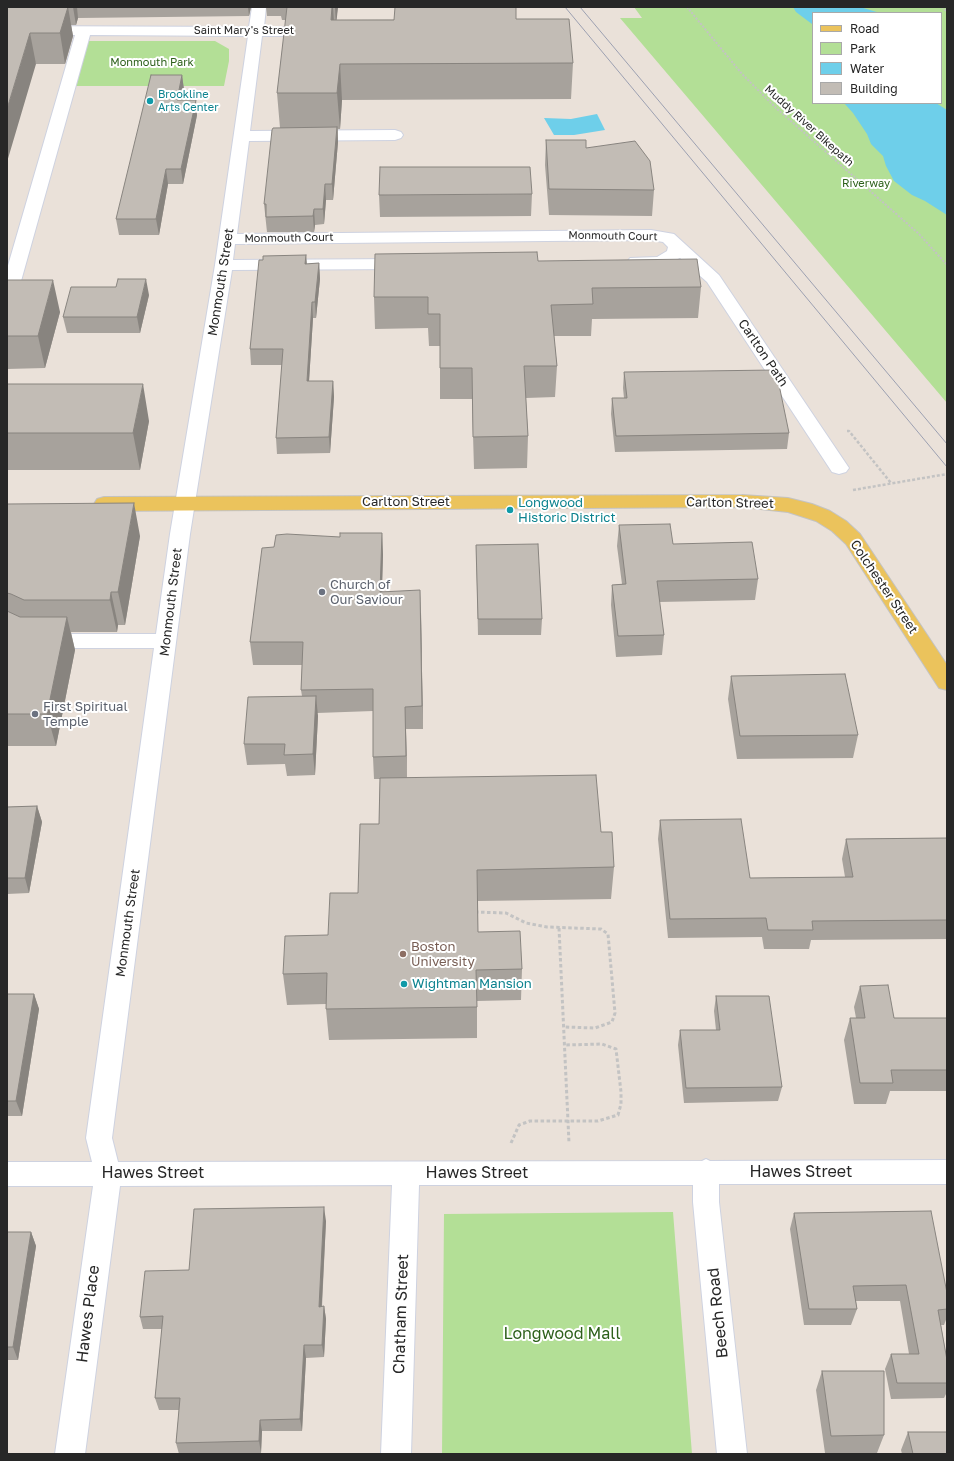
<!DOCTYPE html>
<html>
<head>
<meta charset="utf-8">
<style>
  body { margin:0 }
  #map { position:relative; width:954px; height:1461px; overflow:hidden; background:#eae1d9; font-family:"Golos Text",sans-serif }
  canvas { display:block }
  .frame { position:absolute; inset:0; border:8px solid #272727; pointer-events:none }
  .legend { position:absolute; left:812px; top:12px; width:130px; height:92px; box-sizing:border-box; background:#fff; border:1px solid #a9a9a9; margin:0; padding:5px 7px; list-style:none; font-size:12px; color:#272727 }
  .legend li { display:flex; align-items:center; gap:8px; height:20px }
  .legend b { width:20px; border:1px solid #a9a9a9 }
</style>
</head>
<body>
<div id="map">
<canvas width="954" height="1461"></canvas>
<div class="frame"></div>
<ul class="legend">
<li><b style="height:5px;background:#ebc35c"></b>Road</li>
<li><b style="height:11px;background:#b3df96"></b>Park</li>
<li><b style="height:11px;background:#6ecfea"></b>Water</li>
<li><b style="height:11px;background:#c2bcb5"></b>Building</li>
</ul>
</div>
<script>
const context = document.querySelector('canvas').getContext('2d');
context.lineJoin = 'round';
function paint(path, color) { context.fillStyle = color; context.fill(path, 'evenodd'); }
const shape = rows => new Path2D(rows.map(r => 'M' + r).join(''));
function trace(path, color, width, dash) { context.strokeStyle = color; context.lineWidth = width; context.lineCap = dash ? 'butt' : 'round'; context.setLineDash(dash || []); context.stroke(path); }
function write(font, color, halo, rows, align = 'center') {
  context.font = font + ' "Golos Text",sans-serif'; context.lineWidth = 4; context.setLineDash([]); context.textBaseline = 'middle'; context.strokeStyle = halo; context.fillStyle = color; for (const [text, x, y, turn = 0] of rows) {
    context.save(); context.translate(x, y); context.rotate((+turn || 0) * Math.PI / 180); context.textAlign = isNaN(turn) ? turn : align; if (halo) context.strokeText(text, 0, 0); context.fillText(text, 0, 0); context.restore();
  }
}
paint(shape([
  [634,7,947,7,947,403,620,18,642,18],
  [813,13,941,13,941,103,813,103],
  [87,41,215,41,229,49,229,61,224,86,75,86],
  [673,1212,692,1454,442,1454,444,1214]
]), '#b3df96');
paint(shape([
  [793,7,860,7,880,13,813,13,813,38,812,24,796,12],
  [844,103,936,103,947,110,947,215,925,201,912,195,894,181,886,166,883,156,871,144,867,134,853,113],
  [597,114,605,130,574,135,554,135,544,118,571,119]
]), '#6ecfea');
const minor = shape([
  [252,7,266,7,264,27,314,28,319,29,321,32,319,35,314,36,262,36,250,131,395,130,401,132,403,135,401,138,395,140,249,141,237,234,651,230,674,234,719,275,849,468,846,472,839,474,832,472,707,282,680,258,660,267,636,267,630,266,627,262,630,258,657,257,667,251,668,247,663,242,651,240,235,244,233,260,405,259,411,260,414,264,411,268,405,269,232,270,190,534,112,1138,118,1162,702,1161,706,1159,710,1161,947,1160,947,1184,719,1184,719,1202,747,1454,717,1454,693,1202,693,1185,419,1185,411,1454,381,1454,392,1185,120,1186,85,1454,55,1454,93,1186,7,1186,7,1162,92,1162,86,1138,154,648,29,648,7,639,7,625,19,628,32,634,156,634,170,534,215,265,248,36,90,35,16,299,13,303,7,304,7,269,75,35,7,34,7,26,249,27,252,7]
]);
const major = shape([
  [742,495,788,498,812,504,830,511,846,521,860,534,947,665,947,690,939,688,846,544,832,531,816,521,788,512,742,507,104,511,97,509,94,504,97,499,104,497,742,495]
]);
trace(minor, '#ced2e0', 2);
trace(major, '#c3c3c3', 2);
trace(shape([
  [687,7,742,74,776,108,919,234,947,265],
  [942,7,947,12]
]), '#c3c3c3', 2, [2, 1.5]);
trace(shape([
  [847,431,849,431,891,483],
  [853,490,947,474]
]), '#c3c3c3', 2.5, [3, 2]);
trace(shape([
  [475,912,506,913,526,923,547,927,601,929,608,934,615,1013,612,1022,595,1028,564,1027],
  [559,928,569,1143],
  [511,1143,519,1125,530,1121,598,1121,618,1115,621,1104,621,1092,616,1049,602,1044,565,1045]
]), '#c3c3c3', 3, [3.5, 2.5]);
paint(minor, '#fff');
paint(major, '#ebc35c');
trace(shape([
  [565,7,947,467],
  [580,7,947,444]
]), '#9ca0b1', 1);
paint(shape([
  [7,7,251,7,249,16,78,18,76,25,71,25,73,36,65,64,36,64],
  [266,7,338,7,336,20,516,19,573,63,571,99,342,100,340,129,338,129,338,142,333,200,326,200,324,224,315,225,314,232,267,232,264,204,280,128,277,93,286,20,282,20,281,16,267,16],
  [182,75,184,90,182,100,197,115,183,184,168,184,159,235,119,235,116,219],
  [546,140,654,190,652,216,549,215,545,165],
  [532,194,531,216,380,217,379,195],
  [306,255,307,264,319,263,320,279,316,318,313,318,309,381,333,381,334,397,330,453,277,454,276,438,282,365,251,365,250,349,263,260],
  [538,261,701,287,698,318,592,319,591,336,554,336,557,366,555,397,526,398,528,436,527,468,474,469,472,399,440,399,440,346,429,346,428,328,375,329,374,297],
  [7,280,60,312,45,368,7,369],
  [149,295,140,333,67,333,63,317],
  [624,372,789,433,787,449,615,452,611,414,612,398,624,398,623,388],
  [7,384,149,421,140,470,7,470],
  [7,504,140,536,125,625,118,625,117,632,71,632,75,650,56,746,7,746],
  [619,525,673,544,758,579,755,600,659,602,664,635,662,655,616,657,611,605,612,585,622,584,617,546],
  [382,533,383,555,382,591,421,613,423,729,406,729,407,778,601,832,614,867,611,899,478,901,478,932,522,969,521,1000,477,1001,477,1038,329,1040,326,1009,326,1004,287,1005,283,974,328,935,358,893,379,824,380,779,374,779,373,757,373,711,317,713,318,716,315,775,287,776,285,764,247,765,244,744,302,696,301,690,302,665,253,665,250,642,274,547,340,537],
  [476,545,542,619,541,635,478,635],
  [731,676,858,735,853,758,737,759,728,699],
  [37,806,42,822,29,893,7,894,7,807],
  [660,820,750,878,845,877,842,859,846,839,947,838,947,939,811,940,809,949,764,949,762,937,668,938,658,839],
  [860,986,894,1018,947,1018,947,1091,890,1091,886,1104,854,1104,844,1040,850,1018,856,1018,854,1007],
  [7,994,34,994,39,1009,22,1116,7,1116],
  [716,996,782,1087,778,1101,684,1103,678,1045,680,1030,716,1030,714,1011],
  [794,1213,947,1293,947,1317,944,1325,941,1325,947,1360,947,1392,944,1398,891,1399,885,1369,891,1354,909,1354,900,1301,856,1301,857,1309,851,1325,804,1325,790,1229],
  [326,1221,322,1307,324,1306,326,1319,324,1357,306,1358,302,1431,262,1431,261,1453,179,1454,176,1443,179,1410,159,1410,155,1398,162,1329,143,1329,140,1317,189,1270],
  [7,1232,31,1232,36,1246,18,1360,7,1360],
  [822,1371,884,1435,877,1453,825,1453,816,1390],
  [908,1432,947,1454,902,1454,901,1450]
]), '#a7a29c');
paint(shape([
  [68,7,73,36,65,64,60,33],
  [73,7,77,7,78,18,76,25],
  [248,7,251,7,249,16],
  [332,7,333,7,335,37,331,20],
  [335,7,338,7,336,26],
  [30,33,36,64,7,162,7,109],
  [340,64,342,100,340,129,337,93],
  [182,75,184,90,179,115,177,100],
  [196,100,197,115,183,184,181,169],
  [337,127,338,142,333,200,332,184],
  [166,169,168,184,159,235,156,219],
  [325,184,326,200,324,224,323,209],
  [314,209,315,225,314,232,313,216],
  [306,255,307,271,305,264],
  [319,263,320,279,316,318,315,302],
  [146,279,149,295,140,333,137,317],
  [53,280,60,312,45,368,38,336],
  [312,302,313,318,308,397,307,381],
  [333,381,334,397,330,453,329,437],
  [143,384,149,421,140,470,133,433],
  [134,503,140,536,125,625,118,592],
  [382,533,383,555,381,614,380,592],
  [420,590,421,613,423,729,422,706],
  [111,592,118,625,117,632,110,600],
  [67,617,75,650,56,746,47,714],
  [316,696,318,716,315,775,313,754],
  [405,707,406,729,407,778,406,756],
  [37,806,42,822,29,893,25,878],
  [34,994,39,1009,22,1116,16,1101],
  [324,1207,326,1221,321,1319,319,1307],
  [31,1232,36,1246,18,1360,13,1347],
  [324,1306,326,1319,324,1357,322,1345],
  [304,1345,306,1358,302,1431,300,1419],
  [260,1420,262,1431,261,1453,259,1441]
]), '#88847f');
const building = shape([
  [7,7,68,7,60,33,30,33,7,109,7,7],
  [287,7,332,7,331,20,394,20,395,7,516,7,516,19,569,19,573,63,340,64,337,93,277,93,287,7],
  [151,75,182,75,177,100,196,100,181,169,166,169,156,219,116,219,151,75],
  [337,127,332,184,325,184,323,209,314,209,313,216,266,217,266,204,264,204,272,130,273,128,337,127],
  [546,140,586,140,586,148,635,141,650,161,654,190,549,189,546,140],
  [380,167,530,167,532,194,379,195,380,167],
  [537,252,538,261,697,259,701,287,592,288,593,304,551,305,557,366,524,366,528,436,473,437,472,368,440,368,440,314,428,314,428,297,374,297,375,254,537,252],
  [306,255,305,264,319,263,315,302,312,302,307,381,333,381,329,437,276,438,283,349,250,349,259,260,263,260,263,256,306,255],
  [118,279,146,279,137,317,63,317,71,287,116,287,118,279],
  [7,280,53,280,38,336,7,336,7,280],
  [776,370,789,433,616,436,612,398,627,398,624,372,776,370],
  [7,384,143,384,133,433,7,433,7,384],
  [134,503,118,592,111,592,110,600,24,600,11,594,7,593,7,504,134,503],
  [670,524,673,544,752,542,758,579,657,581,664,635,618,636,612,585,626,584,619,525,670,524],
  [340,533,382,533,380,592,420,590,422,706,405,707,406,756,373,757,373,689,301,690,303,642,250,642,262,548,274,547,276,535,287,534,340,537,340,533],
  [538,544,542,619,478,619,476,545,538,544],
  [7,611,20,617,67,617,47,714,7,714,7,611],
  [845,674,858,735,740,736,731,676,845,674],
  [316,696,313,754,284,755,285,744,244,744,248,697,316,696],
  [596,775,601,832,612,832,614,867,477,870,478,932,520,931,522,969,476,970,477,1007,326,1009,327,973,283,974,285,936,328,935,330,893,358,893,360,824,379,824,380,778,596,775],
  [37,806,25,878,7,878,7,807,37,806],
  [741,819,750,878,853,877,846,839,947,838,947,920,812,921,813,930,768,930,766,918,670,919,660,820,741,819],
  [888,985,894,1018,947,1018,947,1070,891,1070,893,1083,860,1083,850,1018,865,1018,860,986,888,985],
  [7,994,34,994,16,1101,7,1101,7,994],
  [716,996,769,996,782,1087,686,1088,680,1030,720,1030,716,996],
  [324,1207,319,1307,324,1306,322,1345,304,1345,300,1419,260,1420,259,1441,176,1443,180,1398,155,1398,163,1316,140,1317,145,1271,189,1270,194,1209,324,1207],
  [931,1211,947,1293,947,1309,938,1310,947,1360,947,1383,897,1383,891,1354,919,1354,906,1285,853,1286,857,1309,809,1309,794,1213,931,1211],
  [7,1232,31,1232,13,1347,7,1347,7,1232],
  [822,1371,884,1371,884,1435,831,1436,822,1371],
  [908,1432,947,1432,947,1454,913,1454,908,1432]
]);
paint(building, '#c2bcb5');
trace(building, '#88847f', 1);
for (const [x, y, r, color] of [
  [150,101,4,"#0f9aa8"],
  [510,510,4,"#0f9aa8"],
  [322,592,4,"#6b7280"],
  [35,714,4,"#6b7280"],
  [403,954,4,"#8d6e63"],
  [404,984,4,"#0f9aa8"]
]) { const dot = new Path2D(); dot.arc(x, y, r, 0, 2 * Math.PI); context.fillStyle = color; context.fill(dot); trace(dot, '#fff', 1.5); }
write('11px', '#272727', '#fff', [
  ["Saint Mary's Street",244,31],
  ["Muddy River Bikepath",809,126,42],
  ["Monmouth Court",613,236,1],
  ["Monmouth Court",289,238,-1]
]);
write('11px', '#2d601b', '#fff', [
  ["Monmouth Park",152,63],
  ["Riverway",866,184]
]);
write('11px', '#0d838f', '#fff', [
  ["Brookline",158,95],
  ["Arts Center",158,108]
], 'left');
write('13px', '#272727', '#fff', [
  ["Monmouth Street",221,282,-81],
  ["Carlton Path",763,353,56],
  ["Carlton Street",406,502],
  ["Carlton Street",730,503,1],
  ["Colchester Street",884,587,56],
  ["Monmouth Street",171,602,-83],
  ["Monmouth Street",128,923,-82]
]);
write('13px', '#0d838f', '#fff', [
  ["Longwood",518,503],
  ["Historic District",518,518],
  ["Wightman Mansion",412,984]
], 'left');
write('13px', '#5b616d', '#fff', [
  ["Church of",330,585],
  ["Our Saviour",330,600],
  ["First Spiritual",43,707],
  ["Temple",43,722]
], 'left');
write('13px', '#785e54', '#fff', [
  ["Boston",411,947],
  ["University",411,962]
], 'left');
write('16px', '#272727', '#fff', [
  ["Hawes Street",801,1172],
  ["Hawes Street",153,1173],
  ["Hawes Street",477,1173],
  ["Beech Road",718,1313,-96],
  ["Hawes Place",88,1314,-83],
  ["Chatham Street",401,1314,-88]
]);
write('16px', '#2d601b', '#fff', [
  ["Longwood Mall",562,1334]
]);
</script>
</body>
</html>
